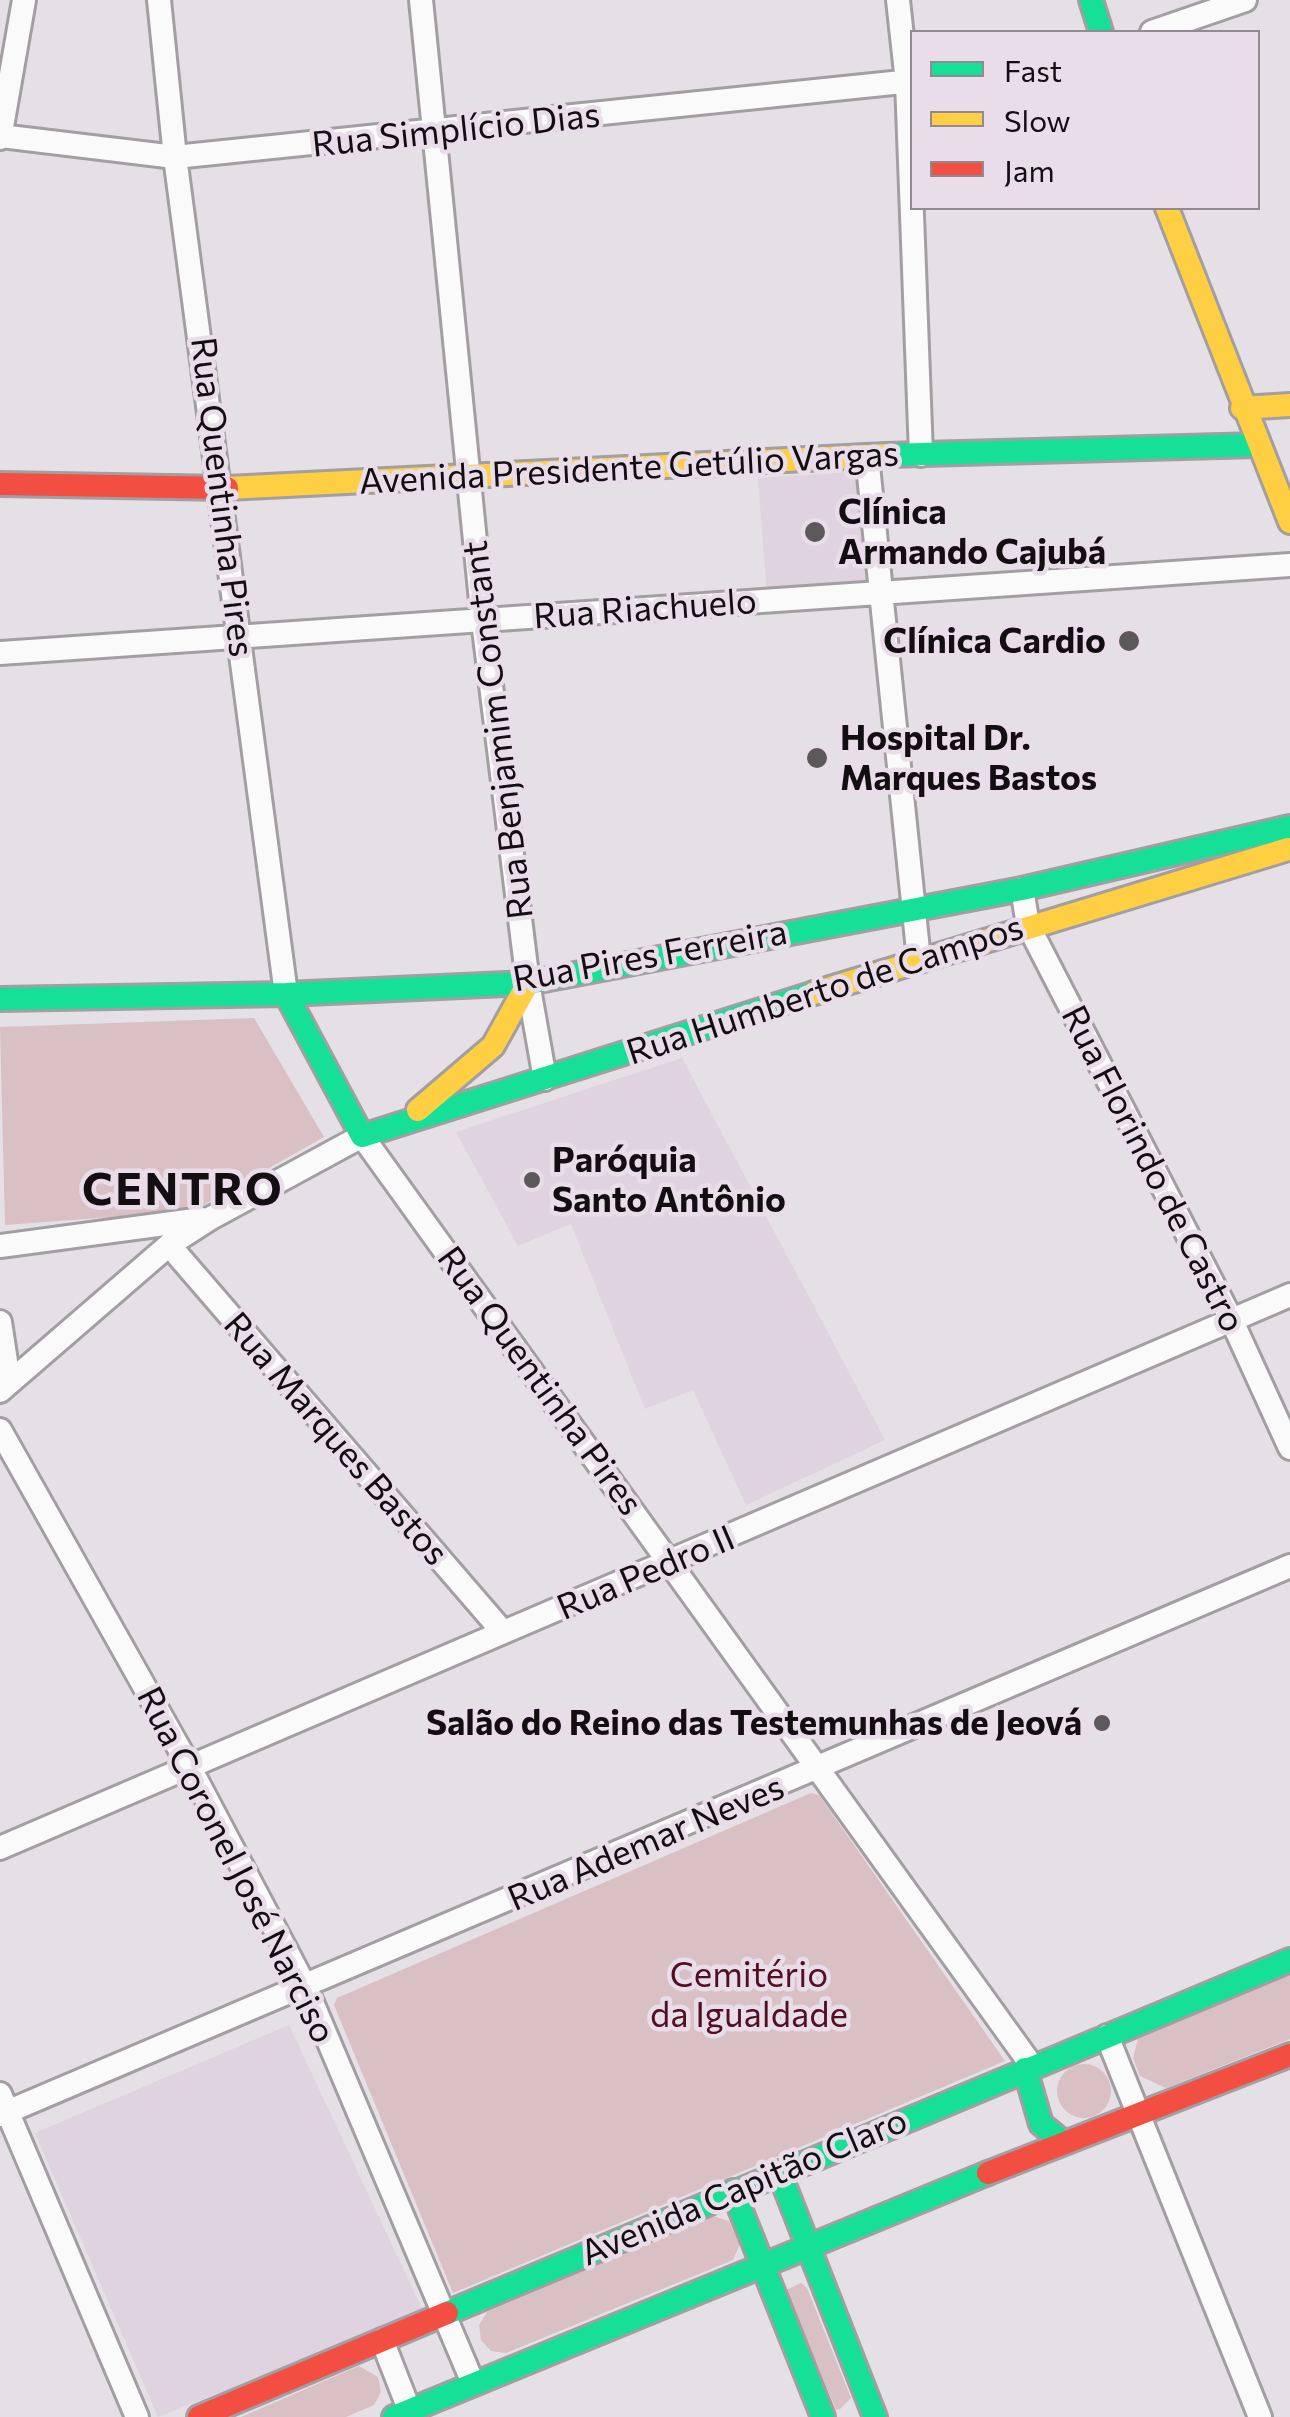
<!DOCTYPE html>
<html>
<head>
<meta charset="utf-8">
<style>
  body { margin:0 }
  #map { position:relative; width:1290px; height:2417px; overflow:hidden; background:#e5e0e5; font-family:Commissioner,sans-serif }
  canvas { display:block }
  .legend { position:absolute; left:910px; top:30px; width:350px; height:180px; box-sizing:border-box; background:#e8dde8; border:2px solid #928a92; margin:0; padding:12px 18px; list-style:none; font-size:30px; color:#120e12 }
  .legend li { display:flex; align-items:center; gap:20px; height:50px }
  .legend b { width:50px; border:2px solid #928a92 }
</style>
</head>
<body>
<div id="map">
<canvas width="1290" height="2417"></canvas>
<ul class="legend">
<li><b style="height:12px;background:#16e098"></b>Fast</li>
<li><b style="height:12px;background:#ffcf43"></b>Slow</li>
<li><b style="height:12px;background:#f24e42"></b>Jam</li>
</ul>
</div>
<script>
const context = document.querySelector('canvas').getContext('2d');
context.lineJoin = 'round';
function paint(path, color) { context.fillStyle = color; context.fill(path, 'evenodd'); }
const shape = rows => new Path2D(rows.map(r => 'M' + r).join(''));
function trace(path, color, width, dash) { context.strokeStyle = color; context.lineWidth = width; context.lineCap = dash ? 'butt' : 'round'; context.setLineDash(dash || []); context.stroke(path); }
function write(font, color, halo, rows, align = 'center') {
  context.font = font + ' Commissioner,sans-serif'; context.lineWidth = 9; context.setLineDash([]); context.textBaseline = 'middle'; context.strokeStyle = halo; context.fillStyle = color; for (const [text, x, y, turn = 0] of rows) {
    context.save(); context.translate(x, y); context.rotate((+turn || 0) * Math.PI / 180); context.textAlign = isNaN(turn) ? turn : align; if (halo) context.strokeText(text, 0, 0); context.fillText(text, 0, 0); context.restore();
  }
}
paint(shape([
  [860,471,873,586,767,594,758,478],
  [682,1058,885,1440,746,1505,693,1390,645,1409,571,1224,518,1246,456,1132],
  [289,2025,423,2311,158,2417,35,2133]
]), '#ded3de');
paint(shape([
  [254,1018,324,1137,193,1211,5,1225,0,1027],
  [811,1793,819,1795,1005,2061,453,2293,334,2005,337,1998],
  [1290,1972,1290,2039,1166,2088,1140,2076,1133,2058,1138,2039],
  '1057 2091a27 27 0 1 1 54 0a27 27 0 1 1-54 0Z',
  [713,2216,729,2221,740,2244,733,2260,506,2353,491,2351,481,2340,479,2325,487,2312],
  [801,2283,807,2288,851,2398,840,2409,836,2410,786,2290],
  [359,2366,378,2377,381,2392,374,2405,346,2417,241,2417]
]), '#d8c0c5');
const street = shape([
  [159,0,175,157,286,994],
  [421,0,483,621,528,983,545,1079],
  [898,0,907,82,921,455],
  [1152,32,1245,0],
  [0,136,175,157,912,81],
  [0,138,24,0],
  [867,456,919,960],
  [0,653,1290,565],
  [1022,889,1028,925,1232,1321,1290,1448],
  [169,1245,503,1632],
  [0,1246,202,1219],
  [0,1322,9,1381],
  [0,1391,169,1245,211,1218,362,1136,1032,2066],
  [0,1430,189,1766,306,1988,473,2383],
  [0,1848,1290,1295],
  [1107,2036,1260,2417],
  [0,2094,137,2417],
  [0,2115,1290,1566],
  [382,2340,412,2417]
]);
const fast = shape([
  [1091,0,1101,32],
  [886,455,1258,445],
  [286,994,362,1136,814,993],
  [0,999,286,994,528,983,1022,889,1290,827],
  [1025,2069,1041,2124,1063,2142],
  [779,2172,875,2417],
  [733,2191,823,2417],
  [447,2313,1290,1960],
  [394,2417,988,2173]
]);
const slow = shape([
  [1167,208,1290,522],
  [1242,408,1290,405],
  [227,488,886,455],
  [814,993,1288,849],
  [418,1110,493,1046,528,983]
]);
const jam = shape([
  [0,484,227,488],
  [988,2173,1290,2055],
  [199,2417,447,2313]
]);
trace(street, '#a29ea2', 28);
trace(fast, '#a29ea2', 28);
trace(slow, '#a29ea2', 28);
trace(jam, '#a29ea2', 28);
trace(street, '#fbfafb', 22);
trace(fast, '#16e098', 22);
trace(slow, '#ffcf43', 22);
trace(jam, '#f24e42', 22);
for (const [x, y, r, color] of [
  [815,532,12,"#5c585c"],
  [1129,641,12,"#5c585c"],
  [817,758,12,"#5c585c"],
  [532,1180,10,"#5c585c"],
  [1102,1723,10,"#5c585c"]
]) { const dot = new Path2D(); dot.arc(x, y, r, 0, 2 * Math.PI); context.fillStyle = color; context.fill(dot); trace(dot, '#e8dde8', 4); }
write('35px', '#120e12', '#e8dde8', [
  ["Rua Simplício Dias",456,130,-6],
  ["Avenida Presidente Getúlio Vargas",629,468,-3],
  ["Rua Quentinha Pires",222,497,83],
  ["Rua Riachuelo",645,609,-4],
  ["Rua Benjamim Constant",498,730,-97],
  ["Rua Pires Ferreira",650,956,-10],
  ["Rua Humberto de Campos",825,990,-18],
  ["Rua Florindo de Castro",1153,1169,63],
  ["Rua Quentinha Pires",540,1381,54],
  ["Rua Marques Bastos",336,1439,49],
  ["Rua Pedro II",646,1573,-23],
  ["Rua Ademar Neves",646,1843,-23],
  ["Rua Coronel José Narciso",236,1865,63],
  ["Avenida Capitão Claro",744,2187,-23]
]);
write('bold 35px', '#120e12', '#e8dde8', [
  ["Clínica",838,512],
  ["Armando Cajubá",838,552],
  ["Clínica Cardio",1106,641,"right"],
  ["Hospital Dr.",840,738],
  ["Marques Bastos",840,778],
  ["Paróquia",552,1160],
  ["Santo Antônio",552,1200],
  ["Salão do Reino das Testemunhas de Jeová",1082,1723,"right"]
], 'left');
write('35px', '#520f23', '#e8dde8', [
  ["Cemitério",749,1975],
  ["da Igualdade",749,2015]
]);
context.letterSpacing = '2.5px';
write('bold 45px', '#120e12', '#e8dde8', [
  ["CENTRO",183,1190]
]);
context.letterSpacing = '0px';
</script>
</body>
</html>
